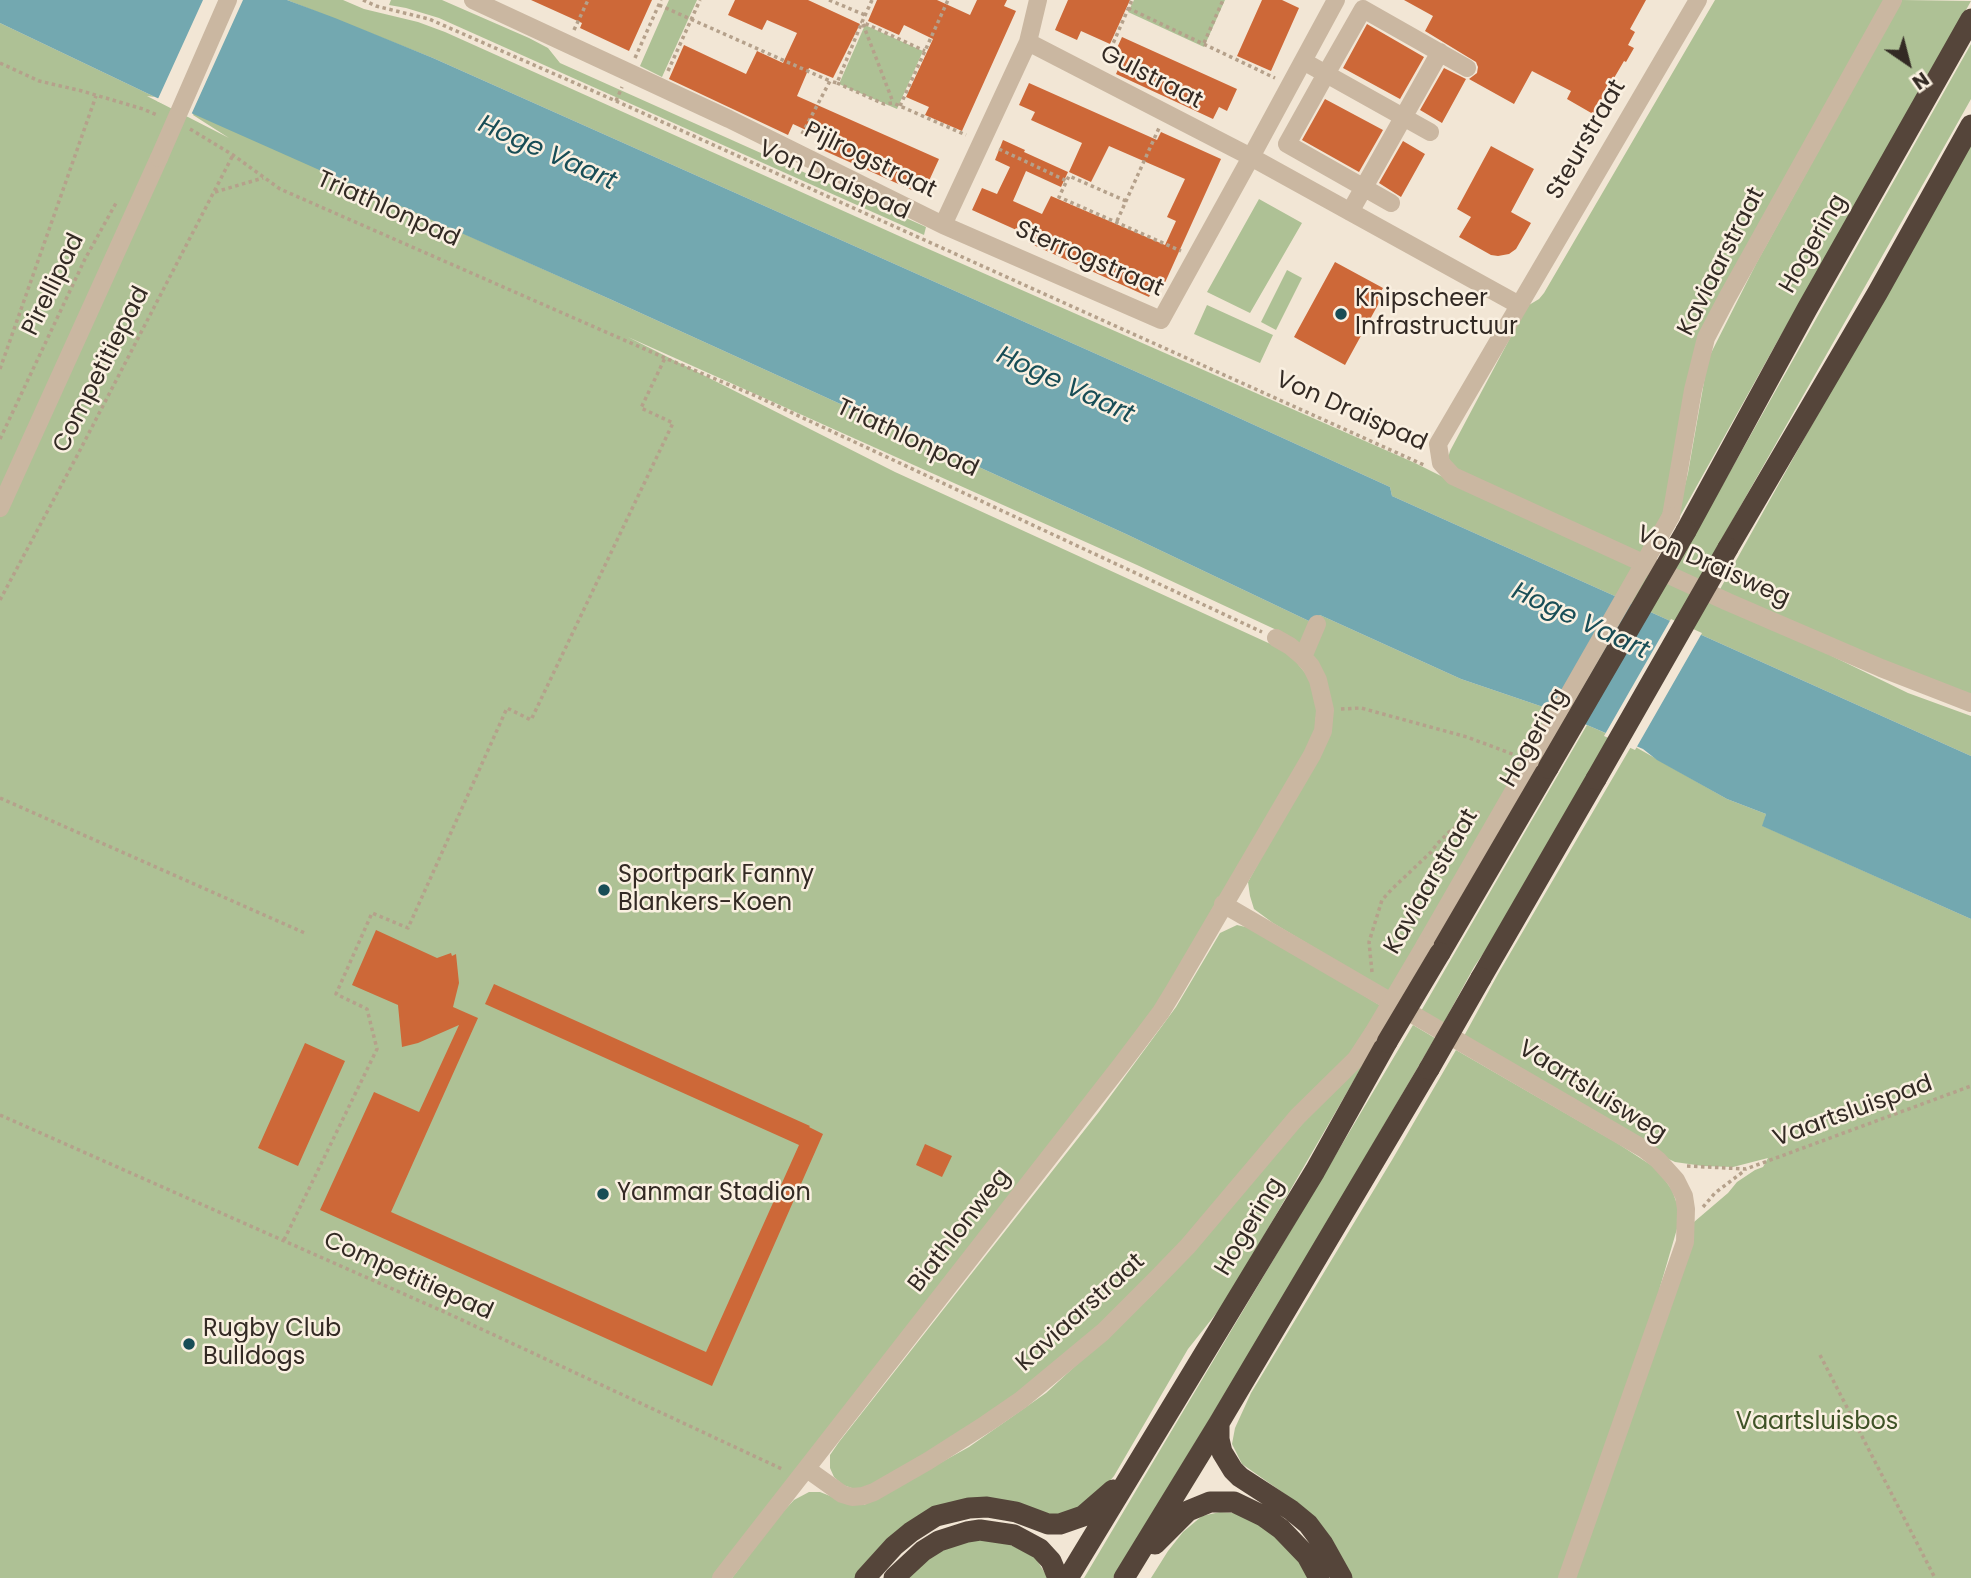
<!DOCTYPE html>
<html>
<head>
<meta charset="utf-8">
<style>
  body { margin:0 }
  #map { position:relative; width:1971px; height:1578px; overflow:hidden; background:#f2e6d5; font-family:Poppins,sans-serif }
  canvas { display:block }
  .north { position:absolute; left:1873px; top:28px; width:70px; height:70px; -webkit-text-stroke:5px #faf0e1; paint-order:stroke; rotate:145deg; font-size:19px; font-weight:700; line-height:28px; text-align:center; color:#332a24 }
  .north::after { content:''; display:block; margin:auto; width:24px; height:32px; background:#332a24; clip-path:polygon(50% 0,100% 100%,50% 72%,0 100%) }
</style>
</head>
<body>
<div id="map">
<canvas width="1971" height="1578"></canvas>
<div class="north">N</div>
</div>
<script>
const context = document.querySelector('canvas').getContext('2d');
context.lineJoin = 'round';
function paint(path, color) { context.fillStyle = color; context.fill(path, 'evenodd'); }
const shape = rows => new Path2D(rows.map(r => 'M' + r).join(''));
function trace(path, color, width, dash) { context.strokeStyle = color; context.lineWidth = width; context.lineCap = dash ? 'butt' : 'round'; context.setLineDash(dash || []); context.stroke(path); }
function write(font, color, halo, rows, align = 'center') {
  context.font = font + ' Poppins,sans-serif'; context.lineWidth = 5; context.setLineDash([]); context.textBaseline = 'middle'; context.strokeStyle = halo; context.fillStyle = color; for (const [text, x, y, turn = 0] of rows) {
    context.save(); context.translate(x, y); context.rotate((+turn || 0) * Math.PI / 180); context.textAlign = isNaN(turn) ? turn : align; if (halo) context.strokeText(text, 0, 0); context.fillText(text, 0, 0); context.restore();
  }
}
paint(shape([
  [287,0,343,0,364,9,418,22,445,32,908,240,1415,463,1449,480,1766,624,1908,693,1971,716,1971,756,1392,496,1390,487,1204,402,433,58],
  [391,0,442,0,529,38,548,48,560,63,926,227,924,235,439,18,406,8,389,5],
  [669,0,697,0,662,77,640,66],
  [1134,0,1225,0,1204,47,1128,12],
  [1715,0,1886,0,1704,324,1665,515,1641,555,1458,471,1448,458,1450,451,1518,323,1529,305,1539,299,1544,293],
  [1902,0,1971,1,1886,153,1777,342,1675,525,1688,473,1708,359,1757,262],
  [0,23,155,97,147,96,229,138,193,115,194,113,612,300,1126,534,1309,621,1320,615,1461,679,1552,710,1389,992,1273,923,1254,909,1250,896,1248,882,1276,831,1333,710,1283,633,1137,565,628,337,895,472,1288,652,1311,680,1317,702,1315,730,1300,762,1157,1007,713,1578,0,1578],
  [865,25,923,51,897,109,839,84],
  [1971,44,1971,99,1935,163,1698,581,1674,571],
  [1971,140,1971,698,1719,591],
  [1259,199,1302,223,1250,313,1207,292],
  [1287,270,1302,278,1276,330,1261,322],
  [1207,305,1273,335,1260,363,1194,334],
  [1587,725,1610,735,1496,935,1474,967,1443,1024,1421,1011],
  [1632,745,1727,799,1766,814,1763,826,1971,919,1971,1578,1575,1578,1694,1222,1728,1193,1737,1182,1755,1170,1763,1167,1768,1158,1733,1167,1703,1166,1675,1162,1660,1155,1464,1036,1498,974],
  [1237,925,1254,929,1381,1006,1354,1053,1179,1247,1064,1360,932,1454,860,1491,843,1485,834,1477,830,1468,830,1455,839,1442,1098,1113,1176,1007,1220,933],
  [1413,1025,1435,1038,1271,1318,1113,1578,1084,1578],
  [1456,1050,1617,1143,1657,1169,1672,1190,1677,1204,1679,1222,1658,1294,1559,1578,1350,1578,1292,1499,1242,1464,1232,1444,1235,1428,1251,1393,1392,1160],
  [1368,1056,1226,1301,1188,1349,1114,1476,1097,1496,1064,1515,1050,1514,980,1499,856,1578,732,1578,780,1515,794,1500,809,1492,820,1492,853,1505,864,1505,969,1447,1046,1393,1152,1295,1194,1250,1284,1143],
  [1220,1512,1236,1513,1281,1536,1315,1578,1151,1578,1168,1551,1183,1532,1202,1516],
  [997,1538,1035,1557,1048,1578,904,1578,948,1544]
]), '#aec195');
paint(shape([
  [0,0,287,0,335,18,433,58,1204,402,1390,487,1392,496,1971,756,1971,919,1762,826,1766,814,1727,799,1657,760,1643,749,1552,710,1461,679,1320,615,1309,621,1126,534,612,300,155,97,0,23]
]), '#73a8b0');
paint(shape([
  [203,0,243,0,191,115,157,101],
  [1671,619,1702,633,1635,750,1604,736]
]), '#f2e6d5');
paint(shape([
  [531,0,652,0,629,51,580,28,582,23],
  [735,0,808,0,860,24,833,78,809,68,797,96,939,159,928,183,919,179,914,191,816,147,821,137,793,124,788,135,669,79,684,45,746,74,757,51,783,63,797,33,767,20,762,30,728,15],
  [877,0,937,0,970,15,977,0,1007,0,1004,6,1016,11,962,131,925,115,929,107,906,97,933,39,904,25,899,35,868,21],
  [1068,0,1130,0,1110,44,1081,31,1077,40,1055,30],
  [1262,0,1282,0,1299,8,1271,71,1237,56],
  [1404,0,1646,0,1630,29,1635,32,1628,45,1634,48,1626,62,1624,61,1593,114,1567,99,1571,91,1532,71,1514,104,1469,79,1477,73,1478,67,1476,62,1425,31,1433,16],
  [1367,24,1424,57,1400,99,1343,68],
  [1122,37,1237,89,1227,111,1219,107,1213,119,1116,74,1121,63,1112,59],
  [1444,68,1466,79,1442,123,1420,110],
  [1029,83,1157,140,1161,132,1221,159,1163,287,1155,284,1149,297,1029,243,1032,237,972,210,982,188,997,194,1010,167,995,160,1003,140,1025,150,1024,152,1068,172,1061,187,1026,171,1013,201,1042,214,1051,196,1165,245,1176,221,1167,217,1185,179,1109,146,1091,182,1069,172,1082,143,1031,120,1035,112,1019,105],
  [1325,99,1383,130,1359,172,1302,140],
  [1403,141,1425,154,1401,197,1379,183],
  [1491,146,1534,169,1511,212,1531,223,1516,249,1509,254,1498,256,1491,255,1459,237,1471,217,1457,209],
  [1335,262,1383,288,1377,299,1380,301,1345,365,1294,337],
  [376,930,437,958,451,953,452,956,456,954,459,983,453,1007,478,1018,391,1212,706,1352,799,1145,485,1004,494,984,810,1126,809,1127,823,1134,712,1386,320,1210,374,1092,419,1112,459,1025,418,1043,402,1047,398,1005,352,985],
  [305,1043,345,1061,298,1166,258,1148],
  [925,1144,952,1156,942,1177,916,1165]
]), '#cd6838');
trace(shape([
  [363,0,376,6,429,19,616,101,1424,465],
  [829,0,865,15],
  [872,0,862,22,925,51],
  [659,5,830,81],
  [1128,8,1275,78],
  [863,24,893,102],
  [574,30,588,0],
  [1204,43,1223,0],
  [635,58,661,0],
  [1105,62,1132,0],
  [0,63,39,81,82,91,143,109,157,115],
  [668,71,700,0],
  [837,83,884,104,893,103,966,135],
  [616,101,622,87],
  [900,106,948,0],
  [190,129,233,155,280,189,665,358,756,396,1262,632],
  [802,134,830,81,837,83,862,22],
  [999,149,1067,181],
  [215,192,263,178],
  [1126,201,1069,176,1059,197,1181,251],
  [1117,221,1159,128],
  [0,369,96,96],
  [0,439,85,259,116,203],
  [0,600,78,454,233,155],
  [1341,709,1361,708,1467,737,1515,755],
  [0,798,307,934],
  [1372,972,1369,942,1382,900,1392,889,1431,852,1437,844,1449,832,1474,814,1482,811],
  [0,1115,449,1314,782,1469],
  [1687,1166,1746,1169,1971,1086],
  [1703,1207,1715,1193,1744,1171],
  [284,1240,377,1049,367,1009,336,994,372,913,408,928,507,708,531,720,673,423,641,408,665,358],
  [1820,1355,1935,1578]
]), '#b5a18b', 3.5, [3.5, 3.5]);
trace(shape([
  [473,0,729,119,943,225,1028,42,1038,0],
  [1336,0,1251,157,1519,305],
  [1698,0,1438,444,1441,463,1453,476,1728,602,1881,668,1971,703],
  [1303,61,1430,132],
  [1391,203,1287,144,1326,74,1363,9,1467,68],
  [1350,212,1440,52],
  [943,225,1161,320,1251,157,1028,42],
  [0,508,159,158],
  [1671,516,1693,390,1706,338,1727,298,1893,0],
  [1303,657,1317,624],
  [1223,904,1644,1149,1658,1160,1676,1180,1684,1196,1686,1209,1685,1242,1567,1578],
  [1425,945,1532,759],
  [807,1469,842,1494,852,1497,863,1496,874,1492,928,1461,986,1424,1021,1400,1103,1332,1158,1277,1188,1246,1297,1117,1356,1059,1373,1033],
  [721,1578,1121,1065,1161,1012,1175,989,1312,755,1323,731,1325,710,1318,680,1311,666,1303,657,1290,646,1276,638]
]), '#cab7a1', 18);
trace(shape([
  [1686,531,1807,309,1971,19],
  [1728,548,1878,292,1971,125],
  [1440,953,1548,768],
  [1481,978,1596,779],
  [1219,1423,1219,1439,1222,1452,1233,1470,1240,1477,1291,1510,1308,1524,1323,1544,1342,1578],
  [1155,1544,1188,1511,1210,1502,1234,1502,1263,1516,1281,1529,1307,1556,1319,1578],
  [865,1578,894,1546,911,1532,936,1516,969,1508,987,1507,1016,1512,1048,1524,1060,1524,1083,1516,1113,1490],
  [894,1578,923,1551,939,1541,967,1532,980,1530,1014,1535,1040,1549,1051,1561,1058,1578],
  [1068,1578,1315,1171,1387,1042],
  [1124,1578,1219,1423,1429,1069]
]), '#55453a', 21);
trace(shape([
  [159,158,228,0],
  [1532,759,1671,516],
  [1373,1033,1425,945]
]), '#cab7a1', 18);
trace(shape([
  [1548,768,1686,531],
  [1596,779,1728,548],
  [1387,1042,1440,953],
  [1429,1069,1481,978]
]), '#55453a', 21);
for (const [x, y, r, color] of [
  [1341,314,7,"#184d56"],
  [604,890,7,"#184d56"],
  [603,1194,7,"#184d56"],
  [189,1344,7,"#184d56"]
]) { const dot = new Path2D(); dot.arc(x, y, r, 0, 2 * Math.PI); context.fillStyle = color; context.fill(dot); trace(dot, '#faf0e1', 2.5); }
write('24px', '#332a24', '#faf0e1', [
  ["Gulstraat",1151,78,27],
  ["Steurstraat",1587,140,-60],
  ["Pijlrogstraat",870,161,26],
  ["Von Draispad",834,181,24],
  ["Triathlonpad",388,210,24],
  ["Hogering",1814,244,-60],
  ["Sterrogstraat",1089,260,23],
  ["Kaviaarstraat",1722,262,-63],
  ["Pirellipad",54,285,-64],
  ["Competitiepad",102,370,-63],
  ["Von Draispad",1351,412,24],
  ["Triathlonpad",907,439,25],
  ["Von Draisweg",1713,567,24],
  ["Hogering",1535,738,-60],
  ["Kaviaarstraat",1432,882,-60],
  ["Vaartsluisweg",1592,1092,32],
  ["Vaartsluispad",1853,1112,-20],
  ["Hogering",1250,1227,-59],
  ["Biathlonweg",960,1231,-52],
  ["Competitiepad",408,1277,24],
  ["Kaviaarstraat",1081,1313,-42]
]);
write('24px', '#332a24', '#faf0e1', [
  ["Knipscheer",1355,300],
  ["Infrastructuur",1355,328],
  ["Sportpark Fanny",618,876],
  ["Blankers-Koen",618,904],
  ["Yanmar Stadion",617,1194],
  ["Rugby Club",203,1330],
  ["Bulldogs",203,1358]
], 'left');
write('24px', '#3f5327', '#faf0e1', [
  ["Vaartsluisbos",1817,1423]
]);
write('italic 26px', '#184d56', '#faf0e1', [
  ["Hoge Vaart",547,154,24],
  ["Hoge Vaart",1065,386,25],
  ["Hoge Vaart",1580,622,25]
]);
</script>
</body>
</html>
